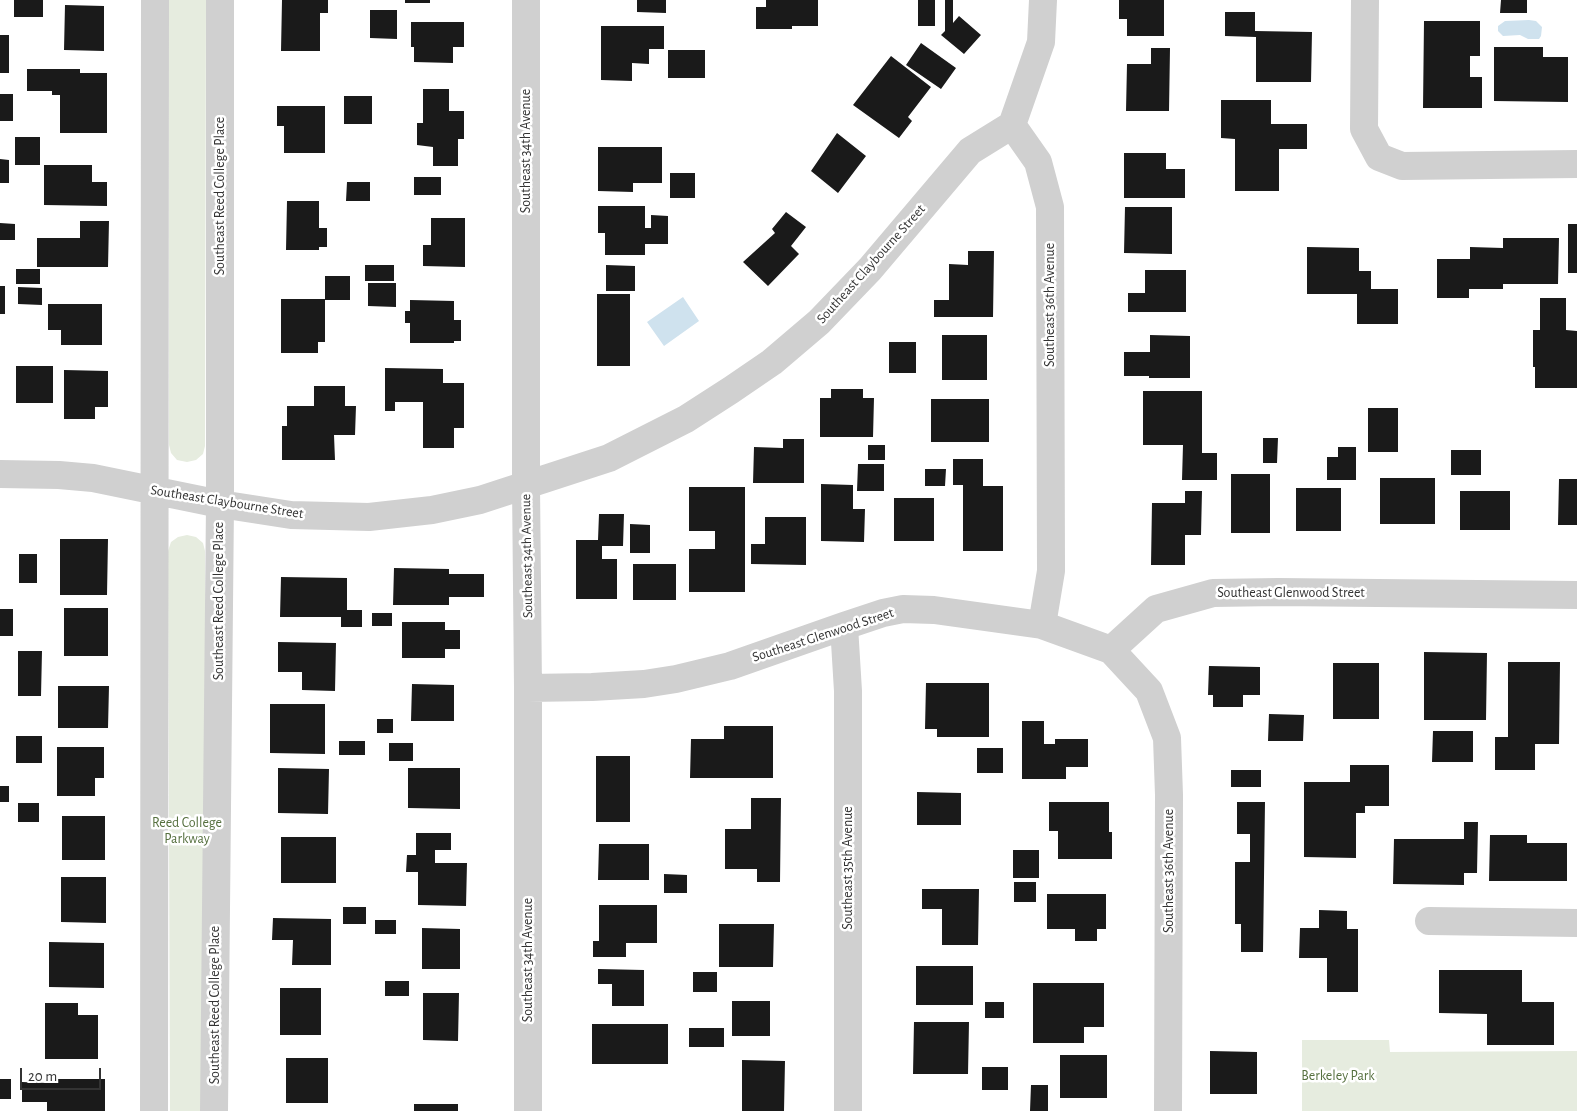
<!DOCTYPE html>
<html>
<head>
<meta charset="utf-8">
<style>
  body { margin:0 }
  #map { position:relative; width:1577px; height:1111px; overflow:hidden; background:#fff; font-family:"Alegreya Sans",sans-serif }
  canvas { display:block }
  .scale { position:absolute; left:20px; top:1068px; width:81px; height:22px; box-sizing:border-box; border:2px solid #333; border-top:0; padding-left:6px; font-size:15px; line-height:18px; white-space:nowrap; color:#333; -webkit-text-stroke:4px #fff; paint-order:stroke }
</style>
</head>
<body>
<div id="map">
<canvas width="1577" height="1111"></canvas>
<div class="scale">20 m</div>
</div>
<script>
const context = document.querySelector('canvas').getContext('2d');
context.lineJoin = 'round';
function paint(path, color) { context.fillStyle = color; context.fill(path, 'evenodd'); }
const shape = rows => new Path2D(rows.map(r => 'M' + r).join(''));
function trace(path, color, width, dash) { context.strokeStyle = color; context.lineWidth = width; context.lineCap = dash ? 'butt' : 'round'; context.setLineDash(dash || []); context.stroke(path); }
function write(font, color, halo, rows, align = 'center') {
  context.font = font + ' "Alegreya Sans",sans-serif'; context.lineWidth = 5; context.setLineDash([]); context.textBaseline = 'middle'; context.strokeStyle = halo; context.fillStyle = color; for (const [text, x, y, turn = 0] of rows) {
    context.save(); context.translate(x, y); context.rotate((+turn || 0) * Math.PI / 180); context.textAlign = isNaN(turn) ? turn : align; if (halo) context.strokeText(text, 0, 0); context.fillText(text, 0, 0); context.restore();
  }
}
paint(shape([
  [169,0,206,0,205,446,203,454,196,460,187,462,177,460,171,453,169,445],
  [187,535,196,537,203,543,205,551,206,1111,170,1111,168,551,171,542,178,537],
  [1302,1040,1389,1040,1390,1052,1577,1051,1577,1111,1302,1111]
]), '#e6ecdf');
paint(shape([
  [1529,20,1536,21,1542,27,1541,36,1539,39,1528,39,1520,35,1503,36,1498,31,1498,26,1505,21],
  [683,297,699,321,664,346,647,322]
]), '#cfe2ee');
paint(shape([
  [14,0,43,0,43,17,14,17],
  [282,0,328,0,328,13,320,13,320,51,281,51],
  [405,0,430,0,430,3,405,3],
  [637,0,666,0,666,13,637,12],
  [766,0,818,0,818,26,792,26,792,29,756,29,756,7,766,7],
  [918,0,935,0,935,26,918,26],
  [945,0,953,0,953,23,959,16,981,35,964,54,941,35,945,31],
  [1119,0,1164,0,1164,36,1127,36,1127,19,1119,19],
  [1501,0,1527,0,1527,13,1500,13],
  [65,5,104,6,104,51,64,50],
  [370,10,397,10,397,39,370,38],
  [1225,12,1255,12,1255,31,1312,32,1311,82,1256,82,1256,37,1225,36],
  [1424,21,1480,21,1480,56,1470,56,1470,77,1482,77,1482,108,1423,108],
  [411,22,464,22,464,47,453,47,453,63,414,62,414,47,411,47],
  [601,26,664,26,664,49,649,49,649,64,632,63,632,81,601,80],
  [0,35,9,35,9,73,0,73],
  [921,43,956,68,941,89,906,65],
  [1494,47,1543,47,1543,57,1568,57,1568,102,1494,101],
  [1151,48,1170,48,1169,111,1126,111,1127,64,1151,64],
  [668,50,705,50,705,78,668,78],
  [891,56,931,87,908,117,912,121,899,138,853,105],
  [27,69,80,69,80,73,107,73,107,133,60,133,60,95,52,95,52,91,27,91],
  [423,89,449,89,449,111,464,111,464,139,458,139,458,166,433,166,433,147,417,145,417,123,423,123],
  [0,94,13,94,13,121,0,121],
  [344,96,372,96,372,124,344,124],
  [1221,100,1271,100,1271,124,1307,124,1307,149,1279,149,1279,191,1235,191,1235,139,1221,138],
  [277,106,325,106,325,153,284,153,284,126,277,126],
  [837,133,866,156,838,193,811,171],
  [15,137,40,137,40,165,15,165],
  [598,147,662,147,662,183,633,183,633,192,598,191],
  [1124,153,1166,153,1166,169,1185,169,1185,198,1124,198],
  [0,159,9,160,9,183,0,183],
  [44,165,92,165,92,182,107,182,107,206,44,205],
  [670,173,695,173,695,198,670,198],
  [414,177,441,177,441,195,414,195],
  [347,182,370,182,370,201,346,201],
  [287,201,319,201,319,228,327,228,327,247,319,247,319,250,286,250],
  [598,206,645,206,645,228,651,228,651,215,668,216,668,244,645,244,645,255,605,255,605,233,598,233],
  [1125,207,1172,207,1172,254,1124,253],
  [786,212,806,227,791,246,799,254,768,286,743,262,775,233,772,229],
  [431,218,465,218,465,267,423,266,423,245,431,245],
  [80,221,109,221,108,267,37,267,37,238,80,238],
  [0,223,15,224,15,240,0,240],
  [1568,224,1577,224,1577,273,1568,273],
  [1503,238,1559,238,1558,284,1503,284,1503,289,1469,289,1469,298,1437,298,1437,259,1470,259,1470,247,1503,248],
  [1307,247,1359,248,1359,271,1371,271,1371,289,1398,289,1398,324,1357,324,1357,294,1307,294],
  [968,251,994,251,993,317,934,317,934,300,949,300,949,264,968,265],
  [365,265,394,265,394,281,365,281],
  [606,265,635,266,635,291,606,291],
  [16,269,40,269,40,284,16,284],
  [1145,270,1186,270,1186,312,1128,312,1128,293,1145,293],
  [325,276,350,276,350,300,325,300,325,342,318,342,318,353,281,353,281,299,325,299],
  [368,283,396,283,396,307,368,306],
  [0,286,5,286,5,314,0,314],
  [18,287,42,288,42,305,18,304],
  [597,294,630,294,630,366,597,366],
  [1540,298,1566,298,1566,330,1577,331,1577,388,1535,388,1535,367,1533,367,1533,330,1540,330],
  [410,300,454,301,454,320,461,320,461,341,454,341,454,343,410,343,410,323,405,323,405,311,410,311],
  [48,304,102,304,102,345,61,345,61,330,48,330],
  [942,335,987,335,987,380,942,380],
  [1150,335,1190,336,1190,378,1149,378,1149,376,1124,376,1124,352,1150,352],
  [889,342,916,342,916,373,889,373],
  [16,366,53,366,53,403,16,403],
  [385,368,443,369,443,383,464,383,464,428,454,428,454,448,423,448,423,402,395,402,395,411,385,411],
  [64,370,108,371,108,407,95,407,95,419,64,419],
  [314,386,345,386,345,406,356,406,355,435,334,435,335,460,282,460,282,426,287,426,287,406,314,406],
  [831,389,863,389,863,398,874,398,873,437,820,437,820,398,831,398],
  [1143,391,1202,391,1202,453,1217,453,1217,480,1182,480,1183,445,1143,445],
  [931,399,989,399,989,442,931,442],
  [1368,408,1398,408,1398,452,1368,452],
  [1263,438,1278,438,1277,463,1263,463],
  [783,439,804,439,804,483,753,483,754,447,783,448],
  [868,445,885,445,885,460,868,460],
  [1338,447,1356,447,1356,480,1327,480,1327,457,1338,457],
  [1451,450,1481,450,1481,475,1451,475],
  [953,459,983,459,983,486,1003,486,1003,551,963,551,963,485,953,485],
  [858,464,884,464,884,491,857,491],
  [925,469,946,469,945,486,925,486],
  [1231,474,1270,474,1270,533,1231,533],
  [1380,478,1435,478,1435,524,1380,524],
  [1559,479,1577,479,1577,525,1558,525],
  [821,484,853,485,853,509,865,509,864,542,821,541],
  [689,487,745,487,745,592,689,592,689,549,715,549,715,531,689,531],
  [1296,488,1341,488,1341,531,1296,531],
  [1185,491,1202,491,1201,535,1185,535,1185,565,1151,565,1152,503,1185,503],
  [1460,491,1510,491,1510,530,1460,530],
  [894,498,934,498,934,541,894,541],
  [599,514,624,514,623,546,602,546,602,559,617,559,617,599,576,599,576,540,598,540],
  [765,517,806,517,806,565,751,564,751,544,765,544],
  [630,524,650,525,650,553,630,553],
  [60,539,108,539,107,595,60,595],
  [19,554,37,554,37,583,19,583],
  [633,564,676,564,676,600,633,600],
  [394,568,449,569,449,574,484,574,484,597,449,597,449,605,393,605],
  [281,577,347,578,347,610,362,610,362,627,341,627,341,617,280,617],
  [64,608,108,608,108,656,64,656],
  [0,609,13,609,13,636,0,636],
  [372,613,392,613,392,626,372,626],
  [402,622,445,622,445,630,460,630,460,649,445,649,445,658,402,658],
  [278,642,336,643,335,691,302,690,302,672,278,672],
  [18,651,42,651,41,696,18,696],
  [1424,652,1487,653,1486,720,1424,720],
  [1508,662,1560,662,1559,744,1535,744,1535,770,1495,770,1495,737,1508,737],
  [1333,663,1379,663,1379,719,1333,719],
  [1209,666,1260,667,1260,695,1243,695,1243,707,1213,707,1213,695,1208,695],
  [926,683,989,683,989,737,937,737,937,729,925,729],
  [412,684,454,685,454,721,411,721],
  [58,686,109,686,108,728,58,728],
  [270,704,325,704,325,754,270,753],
  [1269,714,1304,715,1303,741,1268,741],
  [377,719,393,719,393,733,377,733],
  [1022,721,1044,721,1044,744,1055,744,1055,739,1088,739,1088,767,1066,767,1066,779,1022,779],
  [724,726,773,726,773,778,690,778,691,739,724,739],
  [1433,731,1473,731,1473,762,1432,762],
  [16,736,42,736,42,763,16,763],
  [339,741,365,741,365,755,339,755],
  [389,743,413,743,413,761,389,761],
  [57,747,104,747,104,778,95,778,95,796,57,796],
  [977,748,1003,748,1003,773,977,773],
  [596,756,630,756,630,822,596,822],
  [1350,765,1389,765,1389,806,1365,806,1365,813,1356,813,1356,858,1304,857,1304,782,1350,782],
  [278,768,329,769,328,814,278,813],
  [408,768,460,768,460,809,408,808],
  [1231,770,1261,770,1261,787,1231,787],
  [0,786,9,786,9,802,0,802],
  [917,792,961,793,961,825,917,825],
  [751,798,781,798,780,882,757,882,757,869,725,869,725,829,751,829],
  [1049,802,1109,802,1109,832,1112,832,1112,859,1058,859,1058,831,1049,831],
  [1237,802,1265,802,1263,952,1241,952,1241,924,1235,924,1235,862,1250,862,1250,834,1237,834],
  [18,803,39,803,39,822,18,822],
  [62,816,105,816,105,860,62,860],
  [1464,822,1478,822,1477,873,1464,873,1464,885,1393,884,1394,839,1464,839],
  [416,833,451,833,451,850,435,850,435,863,467,863,466,906,418,905,418,872,406,872,407,855,416,855],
  [1490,835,1527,835,1527,843,1567,843,1567,881,1489,881],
  [281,837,336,837,336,883,281,883],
  [599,844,649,844,649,880,598,880],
  [1013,850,1039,850,1039,878,1013,878],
  [664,874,687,875,687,893,664,893],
  [61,877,106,877,106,923,61,922],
  [1014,882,1036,882,1036,902,1014,902],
  [922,889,979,889,978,945,942,945,942,909,922,909],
  [1047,894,1106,894,1106,929,1097,929,1097,941,1075,941,1075,929,1047,929],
  [599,905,657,905,657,943,626,943,626,957,593,957,593,941,599,941],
  [343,907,366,907,366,924,343,924],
  [1319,910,1347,911,1347,929,1358,929,1358,992,1327,992,1327,958,1299,958,1300,928,1319,928],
  [273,918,331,919,331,965,292,965,293,940,272,940],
  [375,920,396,920,396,934,375,934],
  [719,924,774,924,773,967,719,967],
  [422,928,460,929,460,969,422,969],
  [49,942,104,943,104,988,49,987],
  [916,966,973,966,973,1005,916,1005],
  [598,969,644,970,644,1006,612,1006,612,984,598,984],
  [1439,970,1522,970,1522,1002,1554,1002,1554,1045,1487,1045,1487,1014,1439,1013],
  [693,972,717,972,717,992,693,992],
  [385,981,409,981,409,996,385,996],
  [1033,983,1104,983,1104,1027,1084,1027,1084,1043,1033,1043],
  [280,988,321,988,321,1035,280,1035],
  [423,993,459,993,458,1041,423,1040],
  [732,1001,770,1001,770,1036,732,1036],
  [985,1002,1004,1002,1004,1018,985,1018],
  [45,1003,78,1003,78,1015,98,1015,98,1059,45,1059],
  [914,1022,969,1022,968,1074,913,1074],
  [592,1024,668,1024,668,1064,592,1064],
  [689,1028,724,1028,724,1047,689,1047],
  [1210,1051,1257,1052,1257,1094,1210,1094],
  [1060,1055,1107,1055,1107,1098,1060,1098],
  [286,1058,328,1058,328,1103,286,1103],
  [742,1060,785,1061,784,1111,742,1111],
  [982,1067,1008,1067,1008,1090,982,1090],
  [0,1079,11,1079,11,1099,0,1099],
  [47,1079,105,1079,105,1111,47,1111,47,1102,22,1102,22,1082,47,1083],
  [1031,1085,1048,1085,1048,1111,1030,1111],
  [414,1104,458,1104,458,1111,414,1111]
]), '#1a1a1a');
trace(shape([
  [526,0,526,486,528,688,528,1111],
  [1365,0,1364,129,1379,157,1402,166,1577,164],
  [0,474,59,475,93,478,220,504,291,515,369,517,432,510,480,500,609,458,686,419,731,390,772,362,819,322,870,269,970,151,1012,125],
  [1042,625,1051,571,1050,207,1038,162,1012,125,1041,42,1043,0],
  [844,626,848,691,848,1111],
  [1111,650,1149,691,1167,738,1169,795,1168,1111],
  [528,688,592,687,644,684,676,679,730,666,844,626,883,613,903,609,934,610,1042,625,1111,650,1156,609,1213,593,1278,592,1577,595],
  [1429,921,1577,923],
  [154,1111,155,0],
  [214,1111,220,504,220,0]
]), '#d0d0d0', 28);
write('14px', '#333', '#fff', [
  ["Southeast 34th Avenue",526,151,-90],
  ["Southeast Reed College Place",220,196,-90],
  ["Southeast Claybourne Street",871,264,-48],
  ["Southeast 36th Avenue",1050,305,-90],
  ["Southeast Claybourne Street",227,502,9],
  ["Southeast 34th Avenue",527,556,-91],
  ["Southeast Glenwood Street",1291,593],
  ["Southeast Reed College Place",219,601,-90],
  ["Southeast Glenwood Street",823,635,-18],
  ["Southeast 35th Avenue",848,868,-90],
  ["Southeast 36th Avenue",1169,871,-90],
  ["Southeast 34th Avenue",528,960,-90],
  ["Southeast Reed College Place",215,1005,-90]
]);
write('14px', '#56703f', '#fff', [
  ["Reed College",187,823],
  ["Parkway",187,839],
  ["Berkeley Park",1338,1076]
]);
</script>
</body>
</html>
